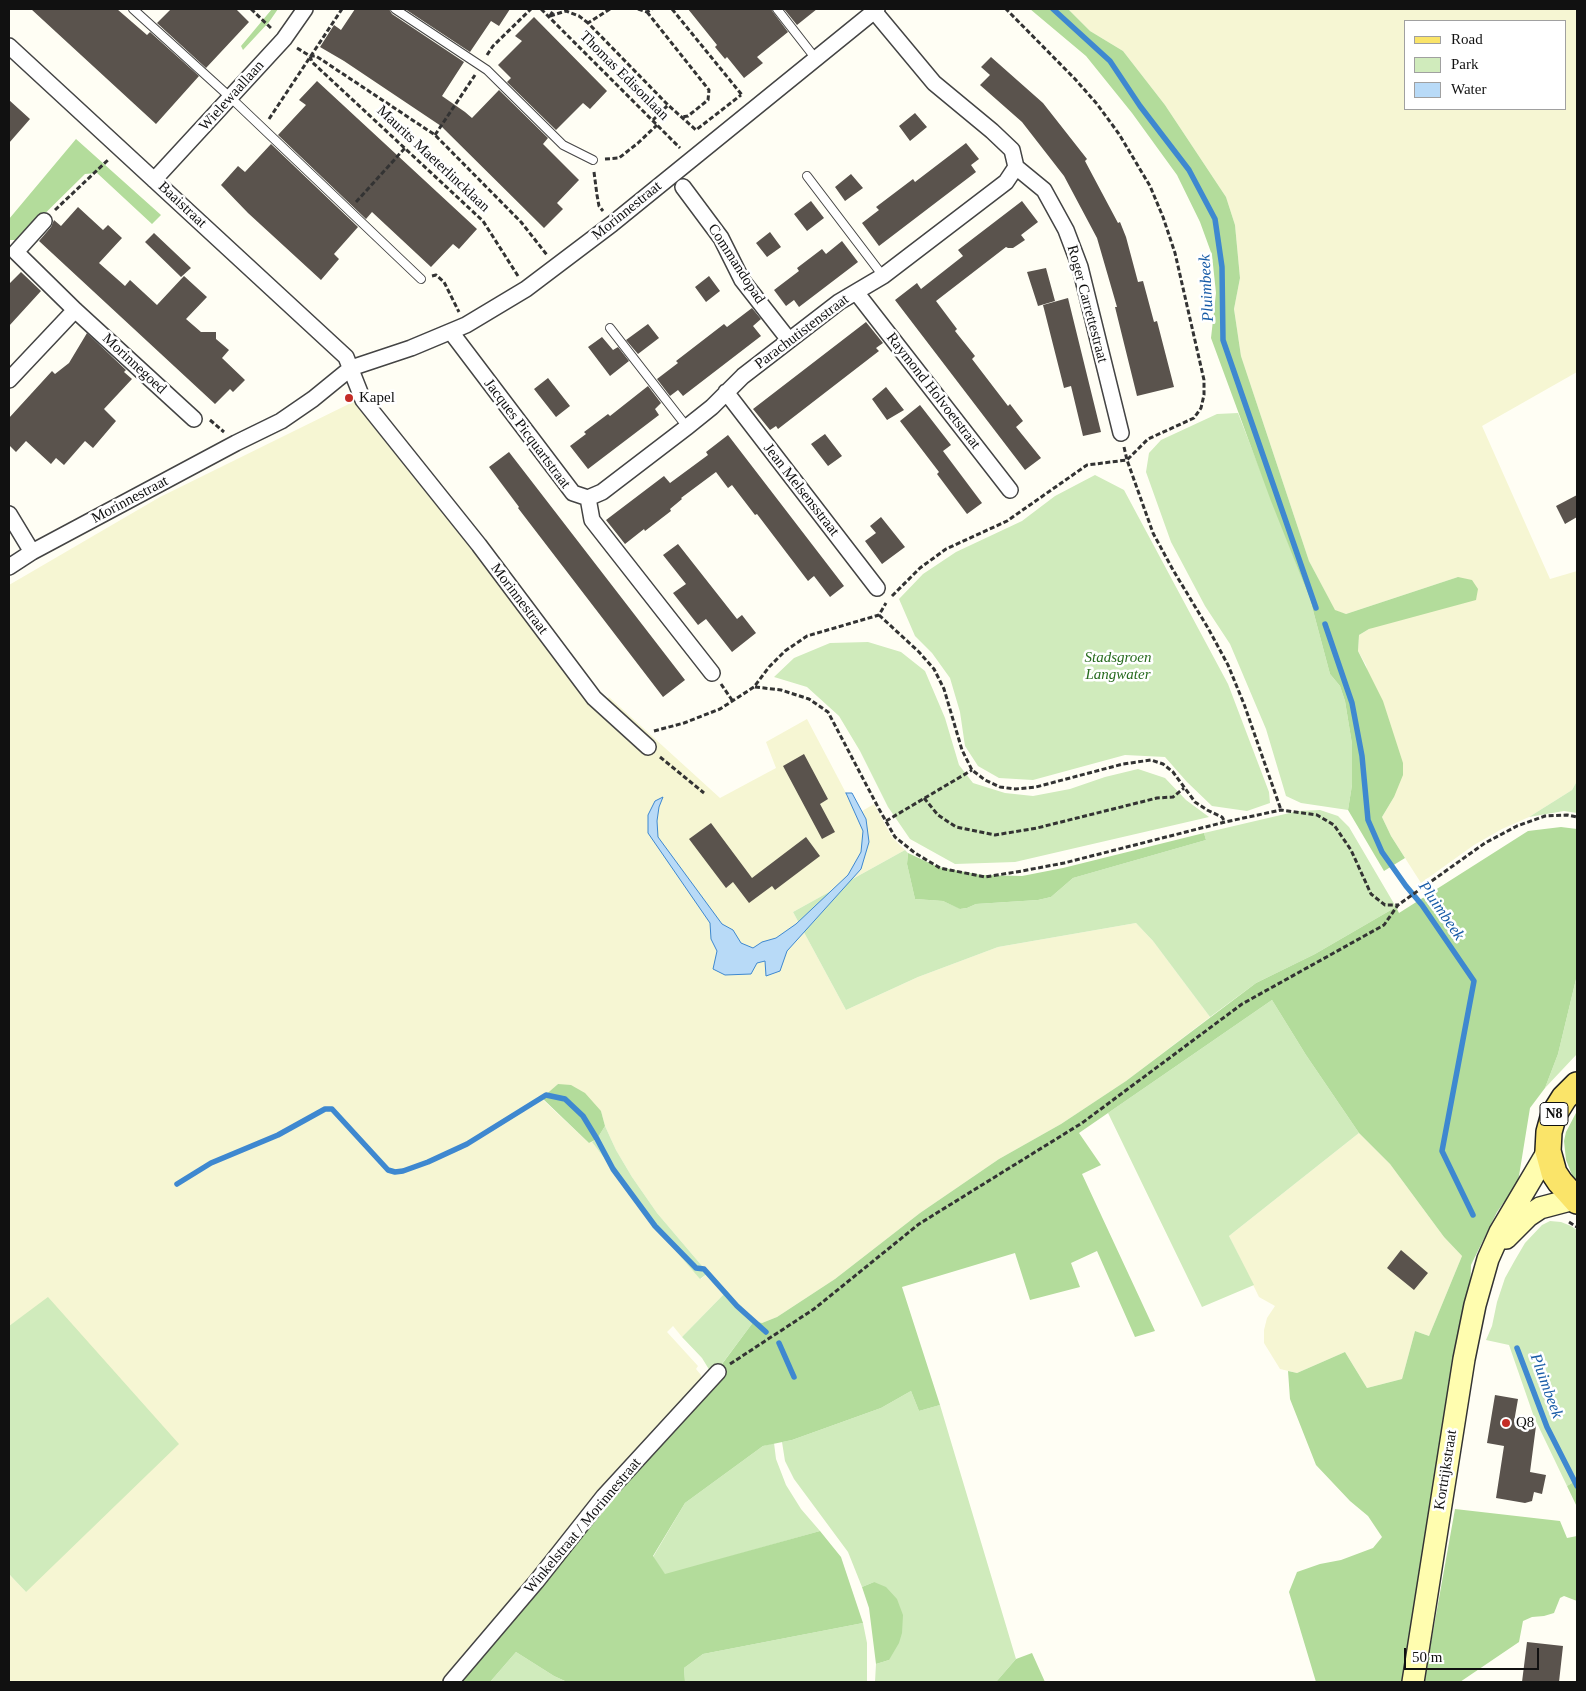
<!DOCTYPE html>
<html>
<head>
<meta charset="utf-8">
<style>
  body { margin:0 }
  #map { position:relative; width:1586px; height:1691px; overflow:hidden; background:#fffef4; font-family:Georgia,serif }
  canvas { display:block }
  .frame { position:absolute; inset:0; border:10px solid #111; pointer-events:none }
  .legend { position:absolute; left:1404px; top:20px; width:162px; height:90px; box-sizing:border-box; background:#fff; border:1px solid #a0a0a0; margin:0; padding:6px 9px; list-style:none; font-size:15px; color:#111 }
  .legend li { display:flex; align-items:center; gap:10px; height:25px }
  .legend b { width:25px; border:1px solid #a0a0a0 }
  .scale { position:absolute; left:1404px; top:1648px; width:135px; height:22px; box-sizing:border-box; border:2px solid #111; border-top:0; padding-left:6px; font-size:15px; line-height:18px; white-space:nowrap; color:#111; -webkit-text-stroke:4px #fff; paint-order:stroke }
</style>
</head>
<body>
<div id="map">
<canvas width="1586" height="1691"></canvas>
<div class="frame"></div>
<ul class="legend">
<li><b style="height:6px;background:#fae469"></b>Road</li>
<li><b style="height:14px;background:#d0ebbc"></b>Park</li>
<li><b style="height:14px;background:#b8daf7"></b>Water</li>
</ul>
<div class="scale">50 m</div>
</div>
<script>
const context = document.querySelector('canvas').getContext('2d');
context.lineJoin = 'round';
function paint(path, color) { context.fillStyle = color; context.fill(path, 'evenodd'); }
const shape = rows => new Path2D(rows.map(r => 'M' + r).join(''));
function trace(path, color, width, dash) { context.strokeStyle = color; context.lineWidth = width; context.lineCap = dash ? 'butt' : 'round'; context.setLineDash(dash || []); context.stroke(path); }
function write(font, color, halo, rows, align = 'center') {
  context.font = font + ' Georgia,serif'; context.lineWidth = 5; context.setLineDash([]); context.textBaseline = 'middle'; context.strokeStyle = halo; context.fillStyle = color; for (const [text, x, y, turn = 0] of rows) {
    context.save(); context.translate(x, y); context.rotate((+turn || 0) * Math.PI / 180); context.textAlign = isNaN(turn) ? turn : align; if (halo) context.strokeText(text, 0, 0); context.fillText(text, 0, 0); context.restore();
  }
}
paint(shape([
  [1068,9,1577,9,1577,372,1482,426,1550,579,1577,571,1577,723,1576,730,1577,735,1577,781,1572,790,1529,817,1502,829,1474,845,1421,883,1391,836,1382,817,1394,797,1366,665,1358,651,1359,635,1458,577,1346,614,1335,611,1309,561,1241,356,1234,309,1240,278,1235,225,1226,197,1165,105,1123,51,1090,31],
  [1405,21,1565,21,1565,109,1405,109],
  [357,400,573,679,598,707,609,697,720,798,776,768,766,742,807,719,857,814,874,804,892,837,905,850,793,912,846,1010,918,977,998,947,1136,923,1153,941,1210,1017,1126,1081,1061,1124,999,1159,920,1213,835,1279,777,1317,762,1323,754,1321,725,1293,682,1337,673,1326,667,1332,698,1366,696,1369,701,1375,701,1382,446,1682,9,1682,9,1574,26,1592,49,1298,9,1326,9,585,160,497],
  [558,1084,601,1111,605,1126,616,1150,632,1177,657,1213,708,1273,701,1279,668,1242,592,1142,589,1143,542,1099],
  [1359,1133,1390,1164,1444,1237,1462,1256,1429,1336,1415,1331,1402,1379,1367,1388,1345,1352,1297,1373,1280,1369,1264,1343,1264,1330,1267,1318,1275,1306,1259,1297,1229,1236]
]), '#f6f6d3');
paint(shape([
  [1238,413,1310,599,1330,674,1340,686,1345,701,1352,744,1352,785,1348,810,1301,803,1286,796,1266,729,1230,644,1205,606,1171,542,1146,472,1149,453,1161,440,1217,414],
  [1095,475,1124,490,1228,684,1269,792,1270,803,1247,811,1212,806,1187,782,1165,757,1125,755,1033,780,999,778,978,766,965,746,960,712,950,678,932,653,915,636,899,599,923,574,956,552,1022,521,1055,496],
  [868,642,901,652,925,671,945,718,959,765,973,783,1005,793,1033,796,1070,789,1105,777,1138,769,1165,778,1186,800,1209,817,1015,862,955,864,910,839,888,807,860,751,839,716,807,687,774,677,794,658,830,643],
  [1577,781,1577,813,1564,811,1529,817,1572,790],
  [1320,810,1338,816,1349,827,1396,907,1315,954,1256,983,1210,1017,1153,941,1136,923,998,947,918,977,846,1010,793,912,905,850,908,853,907,864,915,899,943,901,961,909,967,908,976,904,1038,900,1051,897,1073,878,1206,840,1204,833,1298,811],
  [1577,975,1577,1054,1545,1088,1558,1054],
  [1272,1000,1306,1055,1359,1133,1229,1236,1254,1285,1202,1307,1108,1113],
  [605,1126,616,1150,632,1177,657,1213,708,1273,700,1279,668,1242,592,1142,597,1139],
  [1550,1221,1561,1222,1571,1226,1577,1230,1577,1480,1567,1486,1534,1417,1509,1345,1486,1340,1492,1326,1497,1302,1505,1278,1515,1260,1525,1243,1542,1225],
  [725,1293,737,1306,754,1321,713,1376,702,1358,682,1337],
  [48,1297,179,1444,26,1592,9,1574,9,1326],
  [911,1391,919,1411,940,1405,1016,1659,996,1682,875,1682,876,1664,889,1660,874,1582,862,1587,848,1552,794,1479,785,1461,782,1442,792,1440,881,1408],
  [774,1443,776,1459,786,1485,801,1509,820,1531,665,1575,653,1557,685,1503,763,1446],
  [863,1623,867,1643,867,1682,685,1682,684,1668,703,1654],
  [516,1652,554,1676,567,1682,490,1682]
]), '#d0ebbc');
paint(shape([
  [272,9,278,9,269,22,243,50,241,46],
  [1030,9,1068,9,1090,31,1123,51,1165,105,1226,197,1235,225,1240,278,1234,309,1241,356,1309,561,1335,610,1346,614,1458,577,1472,580,1478,589,1476,600,1369,629,1359,635,1358,651,1383,701,1403,763,1403,775,1394,797,1382,817,1391,836,1405,858,1384,871,1348,810,1352,785,1352,744,1345,701,1340,686,1330,674,1310,599,1271,501,1211,338,1216,293,1212,255,1200,222,1177,175,1132,113,1086,56],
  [76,139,161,215,152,224,97,173,85,174,18,240,9,240,9,219],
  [1561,827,1577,829,1577,975,1558,1054,1545,1088,1530,1108,1518,1182,1497,1212,1471,1265,1470,1293,1407,1682,1316,1682,1289,1592,1297,1572,1320,1564,1341,1560,1373,1548,1382,1537,1368,1516,1350,1501,1316,1465,1290,1399,1288,1371,1297,1373,1345,1352,1367,1388,1402,1379,1415,1331,1429,1336,1462,1256,1444,1237,1390,1164,1359,1133,1306,1055,1272,1000,1079,1133,1101,1165,1082,1174,1155,1331,1135,1337,1097,1251,1071,1263,1080,1287,1030,1300,1015,1253,902,1287,940,1405,919,1411,911,1391,881,1408,792,1440,763,1446,685,1503,653,1556,665,1574,820,1531,841,1557,863,1623,703,1654,684,1668,685,1682,567,1682,554,1676,516,1652,490,1682,456,1682,589,1519,708,1383,754,1321,762,1323,777,1317,835,1279,920,1213,999,1159,1061,1124,1126,1081,1256,983,1315,954,1396,907,1399,913,1528,831],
  [1204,833,1206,840,1073,878,1051,897,1038,900,976,904,967,908,960,909,943,901,915,899,907,864,908,853,938,867,981,875,1022,876,1063,868],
  [558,1084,571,1085,585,1093,601,1111,605,1126,597,1139,589,1143,542,1098],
  [1577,1111,1577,1180,1572,1175,1566,1160,1564,1141,1566,1132],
  [1577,1480,1577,1507,1567,1486],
  [1455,1509,1560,1521,1567,1538,1577,1536,1577,1601,1564,1596,1560,1598,1554,1613,1544,1616,1532,1617,1523,1621,1519,1642,1460,1682,1424,1682],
  [874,1582,886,1587,897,1599,903,1615,902,1633,899,1643,889,1660,876,1664,869,1608,862,1587],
  [1032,1653,1045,1682,996,1682,1016,1659]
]), '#b3dc9b');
const water = shape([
  [846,793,852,793,866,819,869,842,861,869,787,951,780,971,766,976,765,961,757,963,751,974,725,975,713,969,717,951,711,939,710,923,648,833,648,815,655,801,663,797,659,807,657,821,658,837,722,924,733,930,741,943,753,948,762,942,776,938,796,924,848,875,861,852,863,831,846,793]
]);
paint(water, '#b8daf7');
trace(water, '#3e88d0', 1);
trace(shape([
  [1053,9,1110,61,1140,106,1189,170,1215,219,1222,267,1223,340,1316,608],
  [1325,624,1352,703,1362,756,1368,820,1382,852,1406,886,1422,905,1474,981,1442,1151,1473,1215],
  [177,1184,211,1163,278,1135,325,1109,332,1109,388,1170,395,1172,403,1171,428,1162,467,1144,546,1095,565,1099,583,1116,597,1139,613,1169,655,1226,696,1268,704,1269,737,1306,766,1332],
  [779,1343,794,1377],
  [1517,1348,1547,1427,1577,1486]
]), '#3e88d0', 5.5);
paint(shape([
  [31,9,117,9,147,35,150,32,199,76,156,124],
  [171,9,236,9,249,22,206,68,157,23],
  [355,9,389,9,392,14,464,62,442,96,465,112,472,118,499,90,548,138,543,144,579,180,557,203,563,209,544,228,441,126,344,61,320,47,334,25,341,30],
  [405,9,510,9,499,26,491,21,470,52],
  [688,9,771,9,773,12,788,32,757,57,763,63,744,78,727,57,725,59,715,47,717,45],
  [784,9,817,9,797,25],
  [534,17,607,91,590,109,583,103,556,130,507,82,511,78,498,65,522,41,515,36],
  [991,57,1043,103,1087,159,1085,161,1118,223,1120,222,1126,237,1138,282,1143,281,1154,322,1157,321,1174,387,1137,396,1115,307,1117,307,1097,238,1064,176,1022,122,980,85,990,75,981,67],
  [317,81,477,229,459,249,453,244,431,267,372,212,366,219,278,135,306,105,299,100],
  [9,100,30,119,9,143],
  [915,113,927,127,910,141,899,126],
  [966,143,979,159,971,165,976,172,879,246,862,223,879,210,876,207,913,179,915,182],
  [271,144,358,227,334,254,339,259,321,280,248,213,221,185,238,166,245,172],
  [851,174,863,188,845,201,835,187],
  [811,201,824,218,807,231,794,214],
  [1022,201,1038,222,1021,235,1025,240,1013,248,1008,248,1006,247,936,301,957,329,955,331,975,356,972,359,1008,406,1010,404,1023,421,1016,427,1041,458,1025,470,895,300,917,283,921,289,963,256,958,250],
  [78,207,103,230,108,225,122,238,99,263,125,286,130,280,157,305,184,276,207,297,186,319,201,332,216,332,216,339,229,350,222,358,245,380,233,392,230,389,215,404,39,241,51,227,54,220,61,226],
  [770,232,781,247,767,257,756,243],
  [154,233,191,268,181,277,145,242],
  [842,241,858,262,799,307,794,300,786,306,774,290,799,271,797,268,822,249,826,254],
  [1046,268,1055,301,1038,306,1027,272],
  [21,272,41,291,9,326,9,284],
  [709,276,720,291,706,302,695,287],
  [1068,298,1101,432,1083,436,1071,386,1064,388,1043,305],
  [752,308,761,319,753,326,761,336,683,396,678,390,670,396,657,379,678,363,676,361,724,324,727,327],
  [866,322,883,343,876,348,879,351,778,429,776,426,770,430,753,409],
  [648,324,659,338,638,354,626,340],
  [87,333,126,370,124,372,132,379,104,409,116,421,93,448,85,441,64,465,56,458,51,464,26,441,16,452,9,445,9,418,52,371,55,374,69,363],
  [602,337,613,350,618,347,629,361,610,376,588,347],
  [548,378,570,406,556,417,534,389],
  [648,386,661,403,655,409,659,415,588,469,570,446,586,434,584,432,608,414,610,416],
  [886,387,904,410,887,420,872,399],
  [920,405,951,445,943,451,982,503,967,514,937,474,939,472,900,421],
  [825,434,842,456,828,466,811,444],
  [728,435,844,586,830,597,814,576,808,581,757,514,755,515,732,485,728,488,716,472,681,498,682,499,670,509,671,511,645,531,644,529,625,544,606,520,664,476,670,483,708,455,706,452],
  [509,452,685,680,663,697,518,508,519,507,489,467],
  [1577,495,1577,517,1565,524,1556,506],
  [881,517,905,547,882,564,865,541,876,533,870,526],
  [678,544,737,619,742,615,756,633,732,652,706,619,698,625,673,593,686,584,663,555],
  [804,754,828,799,820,804,835,832,822,839,783,766],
  [711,823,752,878,806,837,820,856,775,890,772,886,749,903,733,882,726,888,689,839],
  [1401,1250,1428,1273,1414,1290,1387,1268],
  [1495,1395,1518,1399,1514,1422,1536,1426,1530,1472,1546,1475,1542,1494,1534,1492,1532,1501,1525,1503,1496,1498,1504,1446,1487,1443],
  [1527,1642,1563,1646,1559,1682,1522,1682]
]), '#5a534d');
const service = shape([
  [133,9,231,98,421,279],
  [395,9,487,70,563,145,593,160],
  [777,9,816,59],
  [807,176,883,276],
  [610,328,687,427]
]);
const minor = shape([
  [874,11,934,83,992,131,1012,150,1016,167,1044,190,1066,230,1080,267,1121,433],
  [9,46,346,357,363,400,479,545,594,698,648,747],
  [154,180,284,39,305,9],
  [683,187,721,238,742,280,789,340],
  [44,221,16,252,75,310,194,419],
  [856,292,1010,490],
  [451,332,573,493,588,498,592,520,712,673],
  [9,380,75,310],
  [726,392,877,588],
  [588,498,602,492,687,427,712,407,743,376,839,302,883,276,1006,182,1016,167],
  [9,514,32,552],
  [9,567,32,552,236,443,281,421,313,399,351,368,411,348,466,325,526,289,612,224,877,9],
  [451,1682,536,1582,604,1496,718,1372]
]);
const secondary = shape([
  [1506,1238,1528,1216,1540,1208,1574,1199],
  [1413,1682,1464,1359,1475,1305,1488,1259,1500,1232,1548,1151]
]);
const primary = shape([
  [1577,1085,1564,1098,1554,1114,1549,1132,1548,1151,1554,1173,1560,1182,1577,1201]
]);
trace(service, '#444', 10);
trace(minor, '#444', 18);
trace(secondary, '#333', 24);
trace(primary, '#222', 28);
trace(shape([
  [251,9,272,29],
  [541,9,680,148],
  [610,9,588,23,668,105,696,130,741,95],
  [638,9,647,12,652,9],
  [672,9,742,95],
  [647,12,709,90,708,100,688,116,682,117],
  [550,16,566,11,579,16,588,23],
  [550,16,554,9],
  [297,48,310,56,316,56,435,135,521,222,547,255],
  [487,55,493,46,531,9],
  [310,56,312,62,483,221,518,276],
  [269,119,342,9],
  [653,120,668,105],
  [435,135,475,75],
  [605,159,619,158,638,143,657,125],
  [594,172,597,195,599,206,603,211],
  [356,202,405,148],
  [55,210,109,159],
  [432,276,436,275,444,282,459,312],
  [210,420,224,432],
  [1124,447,1127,460,1153,533,1173,570,1208,628,1228,665,1244,704,1281,810],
  [892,596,920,568,946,549,1007,521,1087,465,1127,460,1148,439,1194,418,1201,408,1204,395,1204,380,1175,253,1163,217,1150,186,1119,134,1097,104,1075,79,1006,9],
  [879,615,919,652,934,669,944,689,962,750,972,770,985,780,1000,787,1015,789,1036,787,1123,764,1151,760,1163,764,1173,772,1195,802,1207,810,1222,817,1225,822],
  [721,684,732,700],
  [755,687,781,690,809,699,828,712,879,809,895,837,915,853,940,868,985,877,1022,871,1064,863,1225,822,1281,810,1317,815,1334,825,1351,850,1371,894,1385,905,1398,905],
  [654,731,684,723,720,709,754,687,769,667,785,651,807,636,879,615,886,603],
  [660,757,704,793],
  [924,798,938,815,956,827,995,835,1037,828,1157,798,1173,797,1184,788],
  [886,821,972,770],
  [1569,1222,1577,1227],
  [730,1364,814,1309,919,1224,1082,1123,1242,1004,1384,925,1398,905,1485,843,1517,826,1545,816,1567,815,1577,817]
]), '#333', 3, [5, 2.5]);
trace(service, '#fff', 8);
trace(minor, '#fff', 15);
trace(secondary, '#fffdaf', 21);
trace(primary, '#fae469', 25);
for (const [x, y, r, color] of [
  [349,398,5,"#c42c25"],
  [1506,1423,5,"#c42c25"]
]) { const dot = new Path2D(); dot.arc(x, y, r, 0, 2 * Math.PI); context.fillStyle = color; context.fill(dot); trace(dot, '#fff', 2); }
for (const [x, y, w] of [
  [1554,1114,28]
]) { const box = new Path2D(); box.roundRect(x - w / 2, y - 11.5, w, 23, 4); context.fillStyle = '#fff'; context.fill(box); trace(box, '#111', 1); }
write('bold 14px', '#111', null, [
  ["N8",1554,1114]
]);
write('15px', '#111', '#fff', [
  ["Thomas Edisonlaan",624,76,45],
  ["Wielewaallaan",232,96,-48],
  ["Maurits Maeterlincklaan",433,159,43],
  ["Baaistraat",182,205,43],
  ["Morinnestraat",627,211,-39],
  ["Commandopad",736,264,57],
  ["Roger Carrettestraat",1087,304,75],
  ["Parachutistenstraat",802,332,-37],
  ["Morinnegoed",134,364,43],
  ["Raymond Holvoetstraat",933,391,52],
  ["Jacques Picquartstraat",527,434,53],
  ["Jean Melsensstraat",801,490,52],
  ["Morinnestraat",130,500,-28],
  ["Morinnestraat",519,599,53],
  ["Kortrijkstraat",1446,1470,-81],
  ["Winkelstraat / Morinnestraat",583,1526,-50]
]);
write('15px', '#111', '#fff', [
  ["Kapel",359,398],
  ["Q8",1516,1423]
], 'left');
write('italic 15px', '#276b1e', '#fff', [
  ["Stadsgroen",1118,658],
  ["Langwater",1118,675]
]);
write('italic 16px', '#165aa6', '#fff', [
  ["Pluimbeek",1207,288,-93],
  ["Pluimbeek",1441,911,55],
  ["Pluimbeek",1546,1386,70]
]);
</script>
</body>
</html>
